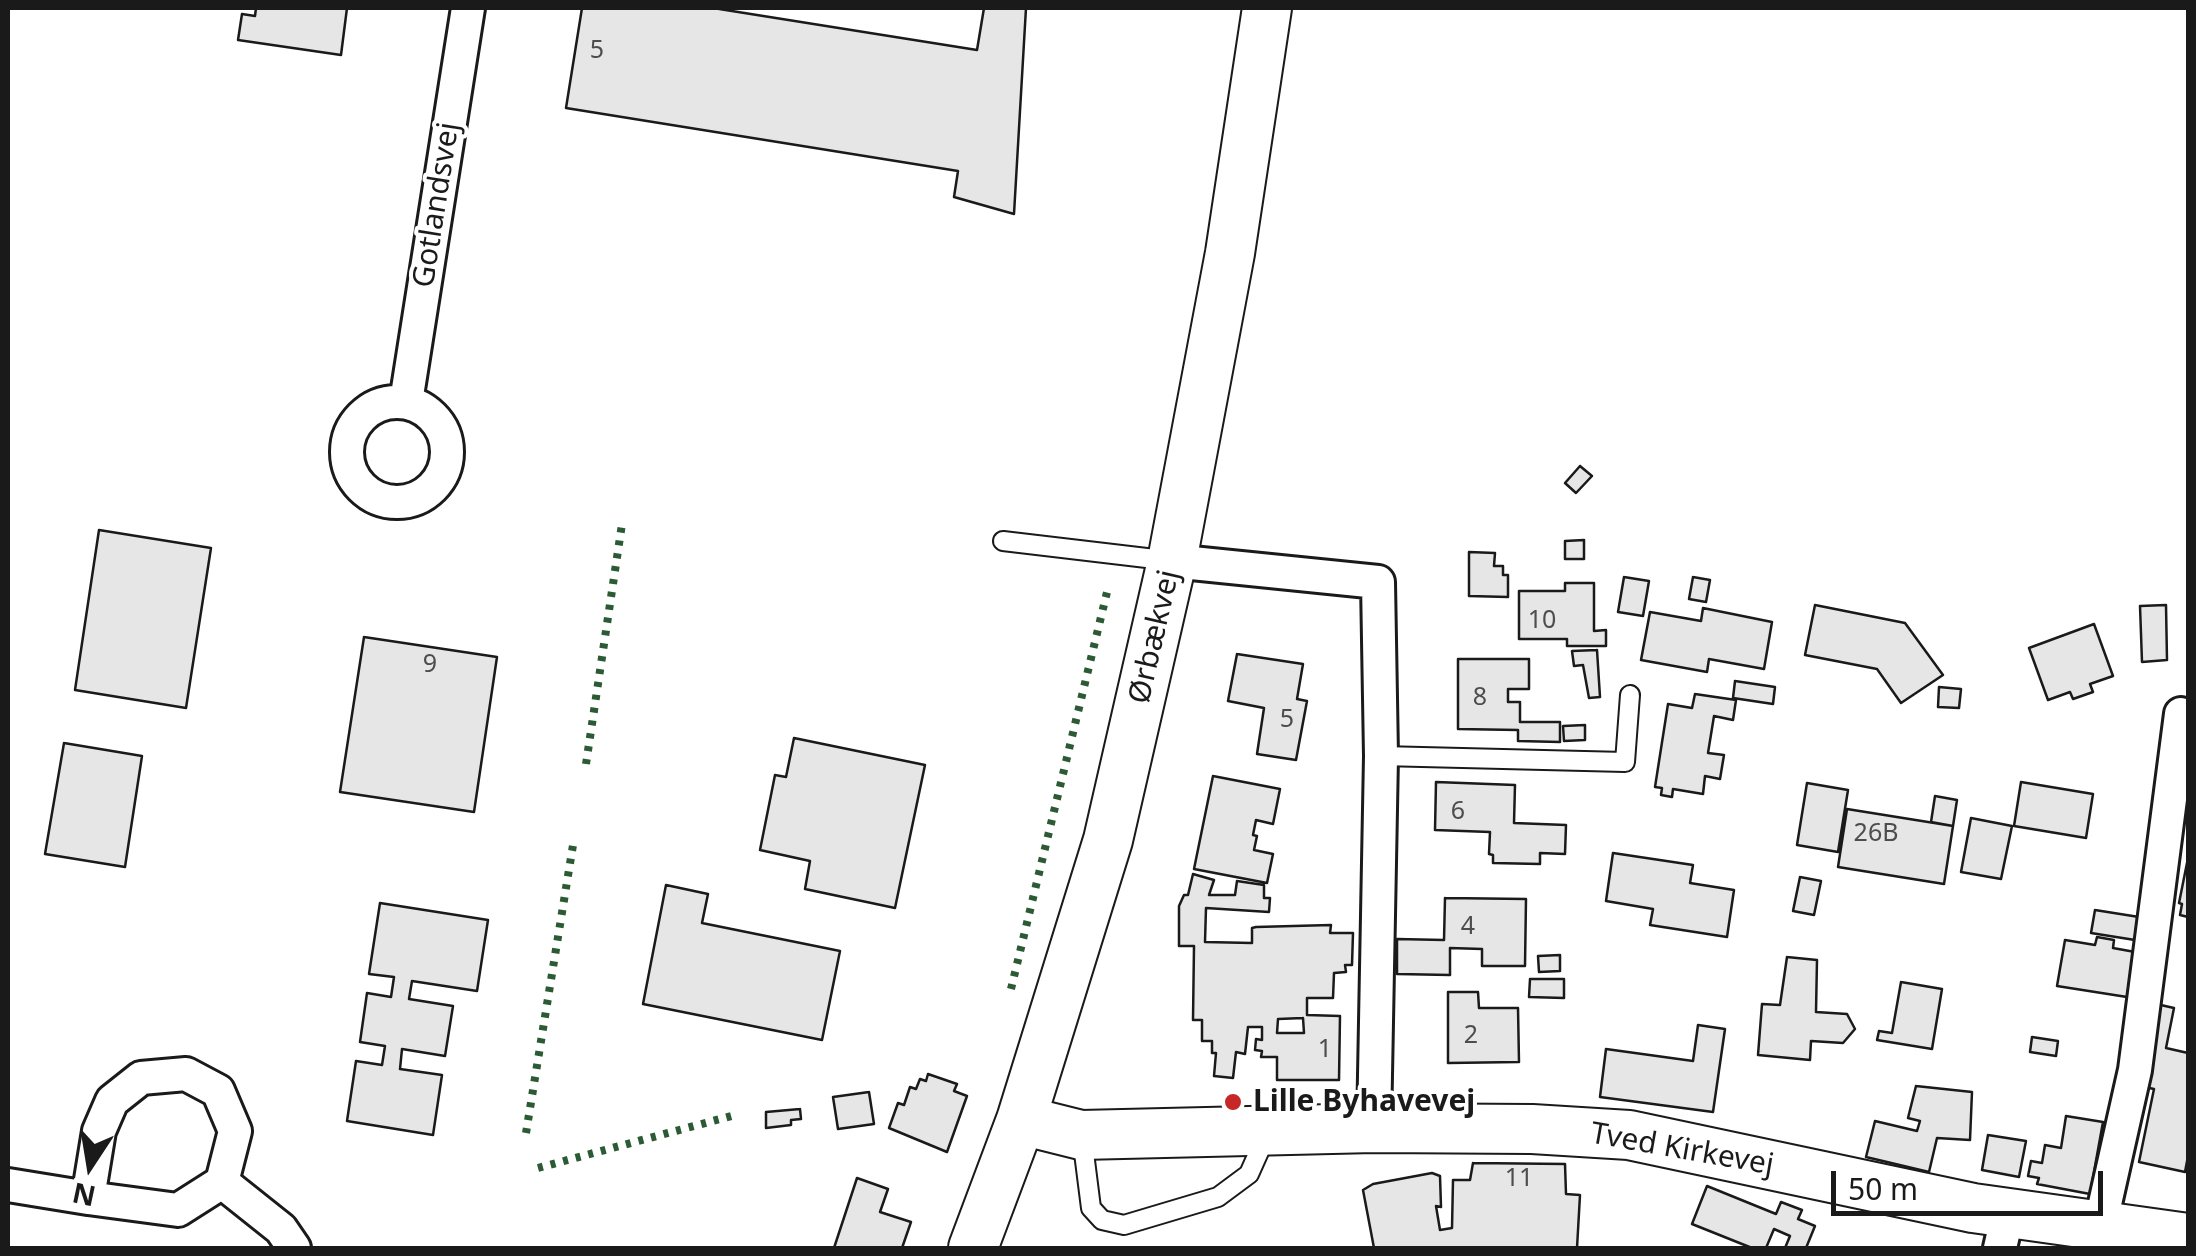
<!DOCTYPE html>
<html>
<head>
<meta charset="utf-8">
<style>
  body { margin:0 }
  #map { position:relative; width:2196px; height:1256px; overflow:hidden; background:#fff; font-family:"Noto Sans",sans-serif }
  canvas { display:block }
  .frame { position:absolute; inset:0; border:10px solid #1a1a1a; pointer-events:none }
  .north { position:absolute; left:40px; top:1116px; width:100px; height:100px; -webkit-text-stroke:8px #fff; paint-order:stroke; rotate:192deg; font-size:28px; font-weight:700; line-height:40px; text-align:center; color:#1a1a1a }
  .north::after { content:''; display:block; margin:auto; width:35px; height:45px; background:#1a1a1a; clip-path:polygon(50% 0,100% 100%,50% 72%,0 100%) }
  .scale { position:absolute; left:1831px; top:1171px; width:272px; height:45px; box-sizing:border-box; border:5px solid #1a1a1a; border-top:0; padding-left:12px; font-size:30px; line-height:35px; white-space:nowrap; color:#1a1a1a; -webkit-text-stroke:8px #fff; paint-order:stroke }
</style>
</head>
<body>
<div id="map">
<canvas width="2196" height="1256"></canvas>
<div class="frame"></div>
<div class="north">N</div>
<div class="scale">50 m</div>
</div>
<script>
const context = document.querySelector('canvas').getContext('2d');
context.lineJoin = 'round';
function paint(path, color) { context.fillStyle = color; context.fill(path, 'evenodd'); }
const shape = rows => new Path2D(rows.map(r => 'M' + r).join(''));
function trace(path, color, width, dash) { context.strokeStyle = color; context.lineWidth = width; context.lineCap = dash ? 'butt' : 'round'; context.setLineDash(dash || []); context.stroke(path); }
function write(font, color, halo, rows, align = 'center') {
  context.font = font + ' "Noto Sans",sans-serif'; context.lineWidth = 8; context.setLineDash([]); context.textBaseline = 'middle'; context.strokeStyle = halo; context.fillStyle = color; for (const [text, x, y, turn = 0] of rows) {
    context.save(); context.translate(x, y); context.rotate((+turn || 0) * Math.PI / 180); context.textAlign = isNaN(turn) ? turn : align; if (halo) context.strokeText(text, 0, 0); context.fillText(text, 0, 0); context.restore();
  }
}
const building = shape([
  [256,8,347,8,341,55,238,40,242,14,255,16,256,8],
  [582,8,713,8,977,50,984,8,1026,8,1014,214,954,197,958,171,566,108,582,8],
  [1580,466,1592,476,1576,493,1565,483,1580,466],
  [99,530,211,548,186,708,75,690,99,530],
  [1584,540,1584,559,1565,559,1565,541,1584,540],
  [1469,552,1495,553,1494,566,1503,566,1503,575,1508,575,1508,597,1469,596,1469,552],
  [1624,577,1649,581,1643,616,1618,612,1624,577],
  [1693,577,1710,580,1706,602,1689,599,1693,577],
  [1565,583,1594,583,1594,631,1606,630,1606,646,1567,646,1567,639,1519,639,1519,591,1565,591,1565,583],
  [1815,605,1905,623,1943,675,1901,703,1877,669,1805,655,1815,605],
  [2166,605,2167,660,2142,662,2140,606,2166,605],
  [1703,608,1772,622,1764,669,1709,659,1707,672,1641,660,1650,612,1701,621,1703,608],
  [2094,624,2113,676,2090,684,2093,692,2073,699,2070,692,2048,700,2029,648,2094,624],
  [364,637,497,657,474,812,340,792,364,637],
  [1597,650,1600,697,1589,698,1583,665,1574,666,1572,651,1597,650],
  [1237,654,1303,664,1297,699,1307,701,1296,760,1257,754,1264,708,1228,701,1237,654],
  [1458,659,1529,659,1529,689,1508,689,1508,702,1520,702,1520,722,1560,722,1560,742,1518,741,1518,730,1458,729,1458,659],
  [1735,681,1775,687,1773,704,1733,698,1735,681],
  [1939,687,1961,689,1959,708,1938,707,1939,687],
  [1695,694,1736,700,1733,720,1714,716,1708,753,1724,755,1720,779,1705,776,1703,794,1673,789,1672,797,1661,795,1662,788,1655,787,1668,704,1692,708,1695,694],
  [1585,725,1585,740,1564,741,1563,726,1585,725],
  [794,738,925,765,895,908,805,889,810,861,760,850,775,775,786,777,794,738],
  [64,743,142,756,125,867,45,854,64,743],
  [1213,776,1280,789,1273,824,1256,820,1253,835,1257,836,1254,850,1273,854,1267,883,1194,869,1213,776],
  [1436,782,1515,785,1514,823,1566,825,1565,854,1540,853,1540,864,1493,863,1493,855,1489,854,1490,832,1435,830,1436,782],
  [2021,782,2093,794,2086,838,2014,826,2021,782],
  [1807,783,1848,790,1838,852,1797,845,1807,783],
  [1935,796,1957,800,1953,826,1931,822,1935,796],
  [1847,809,1953,826,1944,884,1838,867,1847,809],
  [1971,818,2012,826,2001,879,1961,872,1971,818],
  [1613,853,1693,865,1690,883,1734,890,1727,937,1650,925,1653,909,1606,901,1613,853],
  [2188,858,2188,917,2180,915,2182,904,2179,903,2188,858],
  [1193,874,1214,880,1209,895,1235,895,1237,881,1264,885,1264,898,1270,898,1269,912,1206,908,1205,942,1252,943,1252,928,1256,927,1331,925,1330,933,1353,933,1352,965,1345,965,1346,972,1334,973,1333,998,1307,998,1307,1015,1340,1016,1339,1080,1277,1080,1277,1057,1261,1057,1262,1051,1255,1050,1256,1039,1262,1040,1262,1027,1248,1027,1245,1054,1236,1052,1233,1078,1214,1076,1216,1053,1212,1053,1212,1041,1202,1041,1202,1020,1193,1020,1194,946,1179,946,1179,906,1184,895,1188,895,1193,874],
  [1303,1018,1304,1033,1277,1033,1278,1019,1303,1018],
  [1800,877,1821,881,1814,915,1793,911,1800,877],
  [666,885,708,894,702,923,840,951,822,1040,643,1004,666,885],
  [1445,898,1526,899,1525,966,1482,966,1482,949,1450,948,1450,975,1397,974,1397,939,1444,940,1445,898],
  [380,903,488,920,477,991,412,981,409,999,453,1006,445,1056,402,1049,400,1069,442,1075,433,1135,347,1121,356,1061,382,1065,385,1046,360,1042,367,993,391,997,394,977,369,974,380,903],
  [2095,910,2139,917,2135,940,2091,933,2095,910],
  [2097,937,2114,940,2113,948,2135,952,2127,997,2057,986,2065,940,2095,945,2097,937],
  [1560,955,1560,971,1539,972,1538,956,1560,955],
  [1787,957,1817,960,1816,1012,1847,1014,1855,1029,1843,1043,1811,1041,1810,1060,1758,1055,1762,1004,1780,1005,1787,957],
  [1530,979,1564,979,1564,998,1529,997,1530,979],
  [1901,982,1942,989,1932,1049,1877,1040,1879,1031,1892,1033,1901,982],
  [1448,992,1478,992,1479,1008,1518,1008,1519,1062,1448,1063,1448,992],
  [2152,1003,2174,1008,2166,1048,2188,1053,2188,1156,2185,1172,2139,1162,2154,1089,2135,1085,2152,1003],
  [1698,1025,1725,1029,1713,1112,1600,1097,1606,1049,1693,1061,1698,1025],
  [2032,1037,2058,1041,2056,1056,2030,1052,2032,1037],
  [928,1074,957,1084,954,1091,967,1096,947,1152,889,1128,898,1103,904,1105,910,1087,916,1089,920,1079,926,1081,928,1074],
  [1916,1086,1972,1092,1970,1140,1937,1138,1929,1172,1866,1157,1875,1121,1917,1131,1920,1121,1908,1118,1916,1086],
  [869,1092,874,1124,838,1129,833,1097,869,1092],
  [800,1109,801,1119,791,1120,791,1125,766,1128,766,1112,800,1109],
  [2066,1116,2103,1122,2090,1194,2037,1184,2039,1178,2028,1176,2031,1161,2042,1163,2045,1145,2061,1148,2066,1116],
  [1988,1135,2026,1141,2019,1177,1982,1170,1988,1135],
  [1473,1163,1565,1164,1566,1194,1580,1195,1577,1248,1374,1248,1363,1190,1373,1184,1432,1173,1440,1176,1441,1207,1436,1206,1440,1230,1452,1228,1453,1180,1470,1180,1473,1163],
  [857,1178,888,1189,880,1212,911,1222,902,1248,834,1248,857,1178],
  [1707,1186,1776,1214,1781,1202,1802,1210,1798,1219,1815,1226,1806,1248,1785,1248,1790,1236,1774,1229,1766,1248,1752,1248,1692,1224,1707,1186]
]);
paint(building, '#e6e6e6');
trace(building, '#1a1a1a', 2.5);
const lane = shape([
  [1003,541,1172,561],
  [1381,756,1625,762,1630,695],
  [1082,1137,1091,1208,1102,1220,1124,1225,1218,1197,1249,1174,1266,1136]
]);
const street = shape([
  '347 452a50 50 0 1 1 100 0a50 50 0 1 1-100 0Z',
  [406,402,468,8],
  [1172,561,1378,582,1381,756,1374,1128],
  [222,1182,281,1229,294,1248],
  [8,1185,88,1198,178,1210,222,1182,235,1131,218,1091,186,1074,141,1078,112,1101,99,1131,88,1198],
  [2100,1226,2135,1070,2181,714],
  [2000,1248,2008,1213]
]);
const secondary = shape([
  [1021,1120,1081,1135,1374,1128,1532,1129,1629,1135,1973,1208,2188,1238],
  [973,1248,1021,1120,1108,840,1172,561,1230,253,1267,8]
]);
trace(lane, '#1a1a1a', 22);
trace(street, '#1a1a1a', 38);
trace(secondary, '#1a1a1a', 52);
trace(lane, '#fff', 18);
trace(street, '#fff', 32);
trace(secondary, '#fff', 48);
trace(shape([
  [586,764,622,524],
  [1011,989,1108,588],
  [526,1133,574,839],
  [538,1168,735,1115]
]), '#2b5a34', 8, [5, 8]);
for (const [x, y, r, color] of [
  [1233,1102,10,"#c62828"]
]) { const dot = new Path2D(); dot.arc(x, y, r, 0, 2 * Math.PI); context.fillStyle = color; context.fill(dot); trace(dot, '#fff', 4); }
write('25px', '#4d4d4d', null, [
  ["5",597,51],
  ["10",1542,621],
  ["9",430,665],
  ["8",1480,698],
  ["5",1287,720],
  ["6",1458,812],
  ["26B",1876,834],
  ["4",1468,927],
  ["2",1471,1036],
  ["1",1325,1050],
  ["11",1519,1179]
]);
write('30px', '#1a1a1a', '#fff', [
  ["Gotlandsvej",437,205,-81],
  ["Ørbækvej",1155,637,-77],
  ["Tved Kirkevej",1682,1150,10]
]);
write('bold 30px', '#1a1a1a', '#fff', [
  ["Lille Byhavevej",1253,1102]
], 'left');
</script>
</body>
</html>
